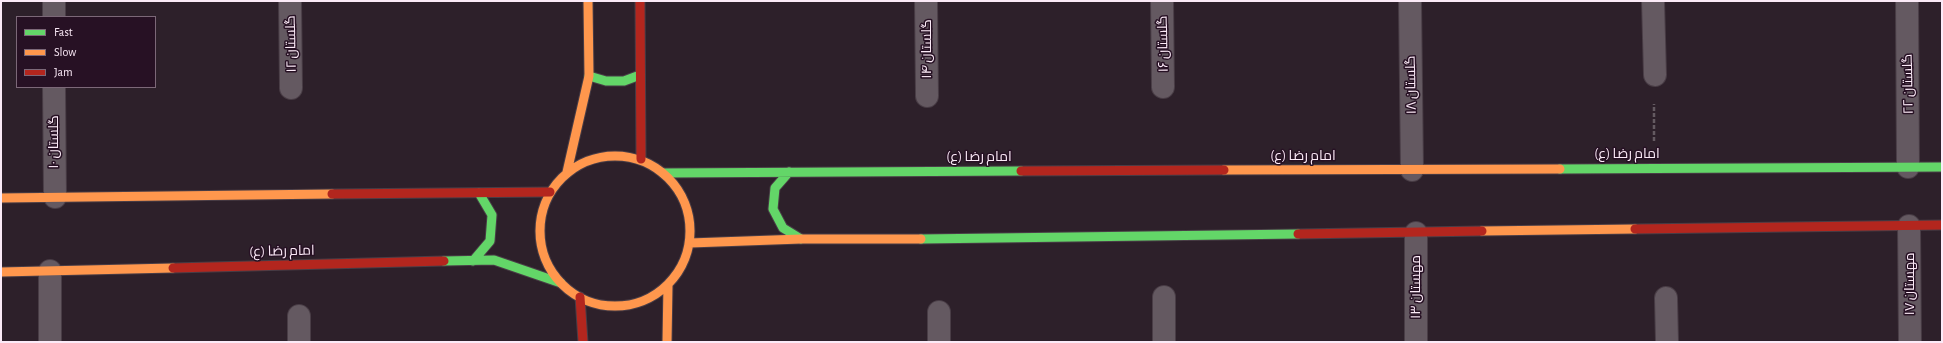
<!DOCTYPE html>
<html>
<head>
<meta charset="utf-8">
<style>
  body { margin:0 }
  #map { position:relative; width:1943px; height:343px; overflow:hidden; background:#2d202a; font-family:"Alegreya Sans",sans-serif }
  canvas { display:block }
  .frame { position:absolute; inset:0; border:2px solid #fbeaf7; pointer-events:none }
  .legend { position:absolute; left:16px; top:16px; width:140px; height:72px; box-sizing:border-box; background:#271124; border:1px solid #7c6878; margin:0; padding:5px 7px; list-style:none; font-size:12px; color:#fbeaf7 }
  .legend li { display:flex; align-items:center; gap:8px; height:20px }
  .legend b { width:20px; border:1px solid #7c6878 }
</style>
</head>
<body>
<div id="map">
<canvas width="1943" height="343"></canvas>
<div class="frame"></div>
<ul class="legend">
<li><b style="height:5px;background:#63d668"></b>Fast</li>
<li><b style="height:5px;background:#ff974d"></b>Slow</li>
<li><b style="height:5px;background:#b3261e"></b>Jam</li>
</ul>
</div>
<script>
const context = document.querySelector('canvas').getContext('2d');
context.lineJoin = 'round';
const shape = rows => new Path2D(rows.map(r => 'M' + r).join(''));
function trace(path, color, width, dash) { context.strokeStyle = color; context.lineWidth = width; context.lineCap = dash ? 'butt' : 'round'; context.setLineDash(dash || []); context.stroke(path); }
function write(font, color, halo, rows, align = 'center') {
  context.font = font + ' "Alegreya Sans",Cairo,sans-serif'; context.lineWidth = 3; context.setLineDash([]); context.textBaseline = 'middle'; context.strokeStyle = halo; context.fillStyle = color; for (const [text, x, y, turn = 0] of rows) {
    context.save(); context.translate(x, y); context.rotate((+turn || 0) * Math.PI / 180); context.textAlign = isNaN(turn) ? turn : align; if (halo) context.strokeText(text, 0, 0); context.fillText(text, 0, 0); context.restore();
  }
}
const street = shape([
  [54,1,54,17],
  [290,1,291,88],
  [926,1,927,96],
  [1162,1,1163,87],
  [1410,1,1412,170],
  [1653,1,1655,75],
  [1907,1,1908,167],
  [54,87,55,197],
  [1909,226,1910,342],
  [1416,233,1416,342],
  [50,271,50,342],
  [1666,298,1667,342],
  [299,342,299,316],
  [939,342,939,312],
  [1164,342,1164,297]
]);
const fast = shape([
  [589,76,606,81,624,81,640,75],
  [1560,169,1942,167],
  [789,172,775,188,773,209,783,228,801,239],
  [663,173,1021,171],
  [921,239,1298,234],
  [444,261,494,260,561,283],
  [473,261,490,241,492,215,479,193]
]);
const slow = shape([
  '540 231a75 75 0 1 1 150 0a75 75 0 1 1-150 0Z',
  [1224,170,1560,169],
  [567,172,589,76,588,1],
  [1,198,332,194],
  [1482,231,1635,229],
  [690,243,801,239,921,239],
  [1,272,173,268],
  [667,342,668,285]
]);
const jam = shape([
  [640,1,641,159],
  [1021,171,1224,170],
  [332,194,550,192],
  [1635,229,1942,225],
  [1298,234,1482,231],
  [173,268,444,261],
  [580,297,583,342]
]);
trace(street, '#493d46', 24);
trace(fast, '#493d46', 11);
trace(slow, '#493d46', 11);
trace(jam, '#493d46', 11);
trace(shape([
  [1654,141,1654,104]
]), '#645a61', 2.5, [4, 2]);
trace(street, '#645961', 22);
trace(fast, '#63d668', 9);
trace(slow, '#ff974d', 9);
trace(jam, '#b3261e', 9);
write('14px', '#fbeaf7', '#271124', [
  ["گلستان ۱۲",291,44,-91],
  ["گلستان ۱۶",1163,44,-91],
  ["گلستان ۱۴",927,49,-90],
  ["گلستان ۲۲",1908,84,-91],
  ["گلستان ۱۸",1411,85,-91],
  ["گلستان ۱۰",54,142,-90],
  ["امام رضا (ع)",1627,154],
  ["امام رضا (ع)",1303,156],
  ["امام رضا (ع)",979,157],
  ["امام رضا (ع)",282,251,-1],
  ["مهستان ۱۷",1910,284,-90],
  ["مهستان ۱۳",1416,287,-90]
]);
</script>
</body>
</html>
